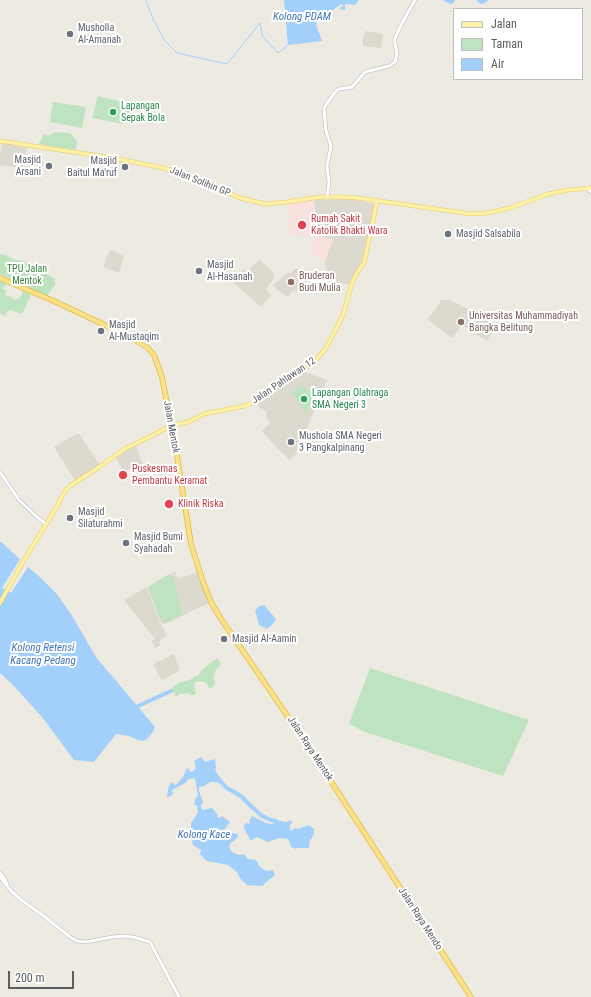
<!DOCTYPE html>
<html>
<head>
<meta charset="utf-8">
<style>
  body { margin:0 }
  #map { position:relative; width:591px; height:997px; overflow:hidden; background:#eceae1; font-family:"Roboto Condensed",sans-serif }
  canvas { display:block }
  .legend { position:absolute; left:453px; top:8px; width:130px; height:72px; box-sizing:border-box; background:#fff; border:1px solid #bdbec0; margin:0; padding:5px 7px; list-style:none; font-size:12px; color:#5a5d61 }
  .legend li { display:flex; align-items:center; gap:8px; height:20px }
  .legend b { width:20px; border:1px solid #bdbec0 }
  .scale { position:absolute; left:8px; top:971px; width:66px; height:18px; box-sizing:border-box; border:2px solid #5a5d61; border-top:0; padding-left:5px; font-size:12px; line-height:14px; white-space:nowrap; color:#5a5d61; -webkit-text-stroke:3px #fff; paint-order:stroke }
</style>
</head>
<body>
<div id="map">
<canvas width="591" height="997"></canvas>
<ul class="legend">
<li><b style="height:5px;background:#fbf1a7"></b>Jalan</li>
<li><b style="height:11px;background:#bee3c0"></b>Taman</li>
<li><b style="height:11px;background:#a2d0fb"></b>Air</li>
</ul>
<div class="scale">200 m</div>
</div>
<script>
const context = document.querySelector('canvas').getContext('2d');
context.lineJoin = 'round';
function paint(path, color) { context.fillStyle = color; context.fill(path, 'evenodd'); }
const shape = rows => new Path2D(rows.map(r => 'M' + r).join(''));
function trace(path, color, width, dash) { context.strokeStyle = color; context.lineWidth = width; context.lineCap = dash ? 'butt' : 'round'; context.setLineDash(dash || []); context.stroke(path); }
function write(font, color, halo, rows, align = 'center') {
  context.font = font + ' "Roboto Condensed",sans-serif'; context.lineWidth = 4; context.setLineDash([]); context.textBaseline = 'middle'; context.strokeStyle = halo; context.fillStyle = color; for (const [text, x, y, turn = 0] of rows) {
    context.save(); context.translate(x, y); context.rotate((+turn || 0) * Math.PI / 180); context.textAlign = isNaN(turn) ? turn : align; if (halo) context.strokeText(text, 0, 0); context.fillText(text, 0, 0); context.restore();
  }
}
paint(shape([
  [365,31,383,34,381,48,363,46,363,38],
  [2,143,27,148,22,168,0,165,0,156],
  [350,199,375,204,371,224,363,261,349,284,332,283,324,262,332,240,315,234,314,231,315,214,314,200],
  [111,250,124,256,119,273,103,267,108,254],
  [259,259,273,271,274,278,266,289,271,295,261,307,233,282,243,270,248,271],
  [296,268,309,279,296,292,294,290,287,297,273,286,283,276,287,273,291,273],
  [441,300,450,300,456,303,481,316,496,326,487,341,462,325,452,338,427,319,436,309],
  [302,371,327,380,299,447,295,455,290,460,277,448,262,431,270,423,267,419,266,411,260,408,257,403,279,384],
  [76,434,79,434,100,465,75,481,54,447],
  [136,445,144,468,131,469,123,471,116,457,127,449],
  [175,572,177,577,179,578,197,573,209,603,164,624,162,623,160,620,148,587,171,573,172,573],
  [147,587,159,620,167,635,159,642,160,645,155,648,152,641,155,639,124,600],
  [174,654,180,670,162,681,153,664]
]), '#dcd9cf');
paint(shape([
  [314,200,315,214,314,231,315,234,333,240,325,261,314,254,312,247,317,238,310,235,299,236,299,234,289,235,288,204]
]), '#f9e1dd');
paint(shape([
  [98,96,134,105,130,122,124,121,124,124,92,118],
  [53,102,86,107,82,128,50,122],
  [56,132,69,133,72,135,77,141,76,150,39,144,44,134,48,136],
  [0,254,5,255,13,259,29,263,55,279,55,285,47,296,0,274],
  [0,281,6,284,3,289,6,291,5,295,13,298,14,300,20,298,23,291,31,295,22,314,10,310,6,313,5,316,0,314],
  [300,385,307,389,313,395,306,415,299,402,292,394,293,393],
  [168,575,170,577,172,576,183,615,174,619,171,614,173,620,165,624,163,619,170,615,160,619,148,587],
  [217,658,221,664,216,670,213,679,215,681,214,686,211,688,209,688,208,685,205,682,197,681,194,684,196,694,193,695,190,695,189,693,180,694,175,697,175,694,174,692,171,691,171,690,174,686,180,682,190,680,195,676,198,676,201,671],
  [370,668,529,720,503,776,365,732,349,724]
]), '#bee3c0');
paint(shape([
  [284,0,359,0,355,5,345,4,345,10,340,9,340,7,342,7,343,5,341,4,317,22,316,25,322,41,288,45],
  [0,541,20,559,2,588,11,593,28,567,42,579,56,593,71,614,96,657,155,727,153,732,147,739,143,741,137,740,129,736,116,734,94,762,74,760,42,717,12,684,0,673],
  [264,605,276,619,272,625,267,629,259,625,255,610,260,606],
  [201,757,205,762,214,759,215,760,216,768,215,769,218,775,229,788,228,791,219,783,216,782,210,782,204,786,199,787,199,791,203,802,201,805,202,810,212,808,217,814,218,818,220,818,222,816,230,822,224,830,218,829,217,833,222,839,230,836,232,833,238,834,237,838,230,844,229,847,232,852,239,855,244,854,248,859,256,860,260,867,266,871,273,870,275,875,262,886,247,885,240,878,237,872,228,865,207,861,203,858,203,856,200,855,201,850,193,845,190,831,191,830,191,822,194,819,198,812,197,805,194,805,195,800,198,795,195,778,189,779,187,780,187,782,172,790,173,794,169,797,167,797,168,789,171,782,175,785,177,784,183,777,187,768,191,772,194,771,196,768,194,761],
  [252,816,266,823,271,824,275,823,275,822,271,822,271,819,286,822,291,820,292,823,290,825,290,831,296,828,298,829,301,828,309,825,314,829,314,833,312,838,310,840,309,848,297,848,296,849,291,847,290,843,288,839,279,838,268,842,257,837,252,840,250,840,244,828,244,825,247,823,249,824,250,822,249,821]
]), '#a2d0fb');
trace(shape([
  [146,0,153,19,165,41,177,53,227,64,260,23,262,35,271,46,276,50,278,53,288,45]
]), '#a2d0fb', 1);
trace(shape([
  [446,0,451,2,453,0],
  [479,0,482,2,486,0],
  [138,706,171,691],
  [225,786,227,788,241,796,252,807,262,816,271,820,276,821]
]), '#a2d0fb', 4);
const minor = shape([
  [587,188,591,192],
  [327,197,329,182,327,166,331,146,326,131,324,109,325,106,336,91,339,89,352,87,365,72,389,66,395,62,397,53,395,44,395,38,401,25,415,0],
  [0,472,19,500,37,517,46,524],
  [0,873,6,881,7,885],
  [0,877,12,892,20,899,45,917,70,937,77,941,86,942,112,937,122,936,133,937,150,942,179,997]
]);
const major = shape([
  [0,141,113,158,159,167,182,173,226,192,240,198,266,204,287,202,320,197,341,197,358,198,471,214,487,213,510,208,548,194,568,190,591,188],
  [0,603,24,560,56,508,65,491,70,486,99,467,125,449,171,426,188,422,204,414,244,406,258,401,282,381,313,364,326,348,335,331,343,315,352,283,357,273,364,263,377,201]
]);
const highway = shape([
  [0,278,56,302,130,337,148,348,154,355,162,377,176,449,191,544,203,582,212,604,221,619,308,746,471,997]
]);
trace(minor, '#b4b7bb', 4);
trace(major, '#ebc95b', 4.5);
trace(highway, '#e3a90a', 5.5);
trace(minor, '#fff', 3);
trace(major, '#fbf1a7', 3.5);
trace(highway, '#f8e18c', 4.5);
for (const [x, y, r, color] of [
  [70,34,4,"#6b7280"],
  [113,112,4,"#2e9e5b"],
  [49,166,4,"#6b7280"],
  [125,167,4,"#6b7280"],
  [302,225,5,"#e0444e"],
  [448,234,4,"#6b7280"],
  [199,271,4,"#6b7280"],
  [291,282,4,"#8d6e63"],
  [461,322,4,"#8d6e63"],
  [101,331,4,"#6b7280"],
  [304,399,4,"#2e9e5b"],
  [291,442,4,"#6b7280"],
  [123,475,5,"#e0444e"],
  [169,504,5,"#e0444e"],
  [70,518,4,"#6b7280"],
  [126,543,4,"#6b7280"],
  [224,639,4,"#6b7280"]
]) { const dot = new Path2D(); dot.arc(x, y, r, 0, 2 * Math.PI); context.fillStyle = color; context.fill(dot); trace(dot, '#fff', 1.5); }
write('10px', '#5b616d', '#fff', [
  ["Musholla",78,28],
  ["Al-Amanah",78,40],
  ["Masjid",41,160,"right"],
  ["Arsani",41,172,"right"],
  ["Masjid",117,161,"right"],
  ["Baitul Ma'ruf",117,173,"right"],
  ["Masjid Salsabila",456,234],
  ["Masjid",207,265],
  ["Al-Hasanah",207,277],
  ["Masjid",109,325],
  ["Al-Mustaqim",109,337],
  ["Mushola SMA Negeri",299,436],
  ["3 Pangkalpinang",299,448],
  ["Masjid",78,512],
  ["Silaturahmi",78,524],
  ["Masjid Bumi",134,537],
  ["Syahadah",134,549],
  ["Masjid Al-Aamin",232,639]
], 'left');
write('10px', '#27864d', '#fff', [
  ["Lapangan",121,106],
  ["Sepak Bola",121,118],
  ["Lapangan Olahraga",312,393],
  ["SMA Negeri 3",312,405]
], 'left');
write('10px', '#5a5d61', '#fff', [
  ["Jalan Solihin GP",200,182,22],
  ["Jalan Pahlawan 12",284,381,-34],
  ["Jalan Mentok",171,427,80],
  ["Jalan Raya Mentok",310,749,57],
  ["Jalan Raya Mendo",420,919,57]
]);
write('10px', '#be3a42', '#fff', [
  ["Rumah Sakit",311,219],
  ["Katolik Bhakti Wara",311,231],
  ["Puskesmas",132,469],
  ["Pembantu Keramat",132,481],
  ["Klinik Riska",178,504]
], 'left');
write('10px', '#38823f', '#fff', [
  ["TPU Jalan",27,269],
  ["Mentok",27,281]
]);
write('10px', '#785e54', '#fff', [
  ["Bruderan",299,276],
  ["Budi Mulia",299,288],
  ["Universitas Muhammadiyah",469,316],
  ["Bangka Belitung",469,328]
], 'left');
write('italic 11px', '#4376b4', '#fff', [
  ["Kolong PDAM",302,17],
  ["Kolong Retensi",43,648],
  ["Kacang Pedang",43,661],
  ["Kolong Kace",204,835]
]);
</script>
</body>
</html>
